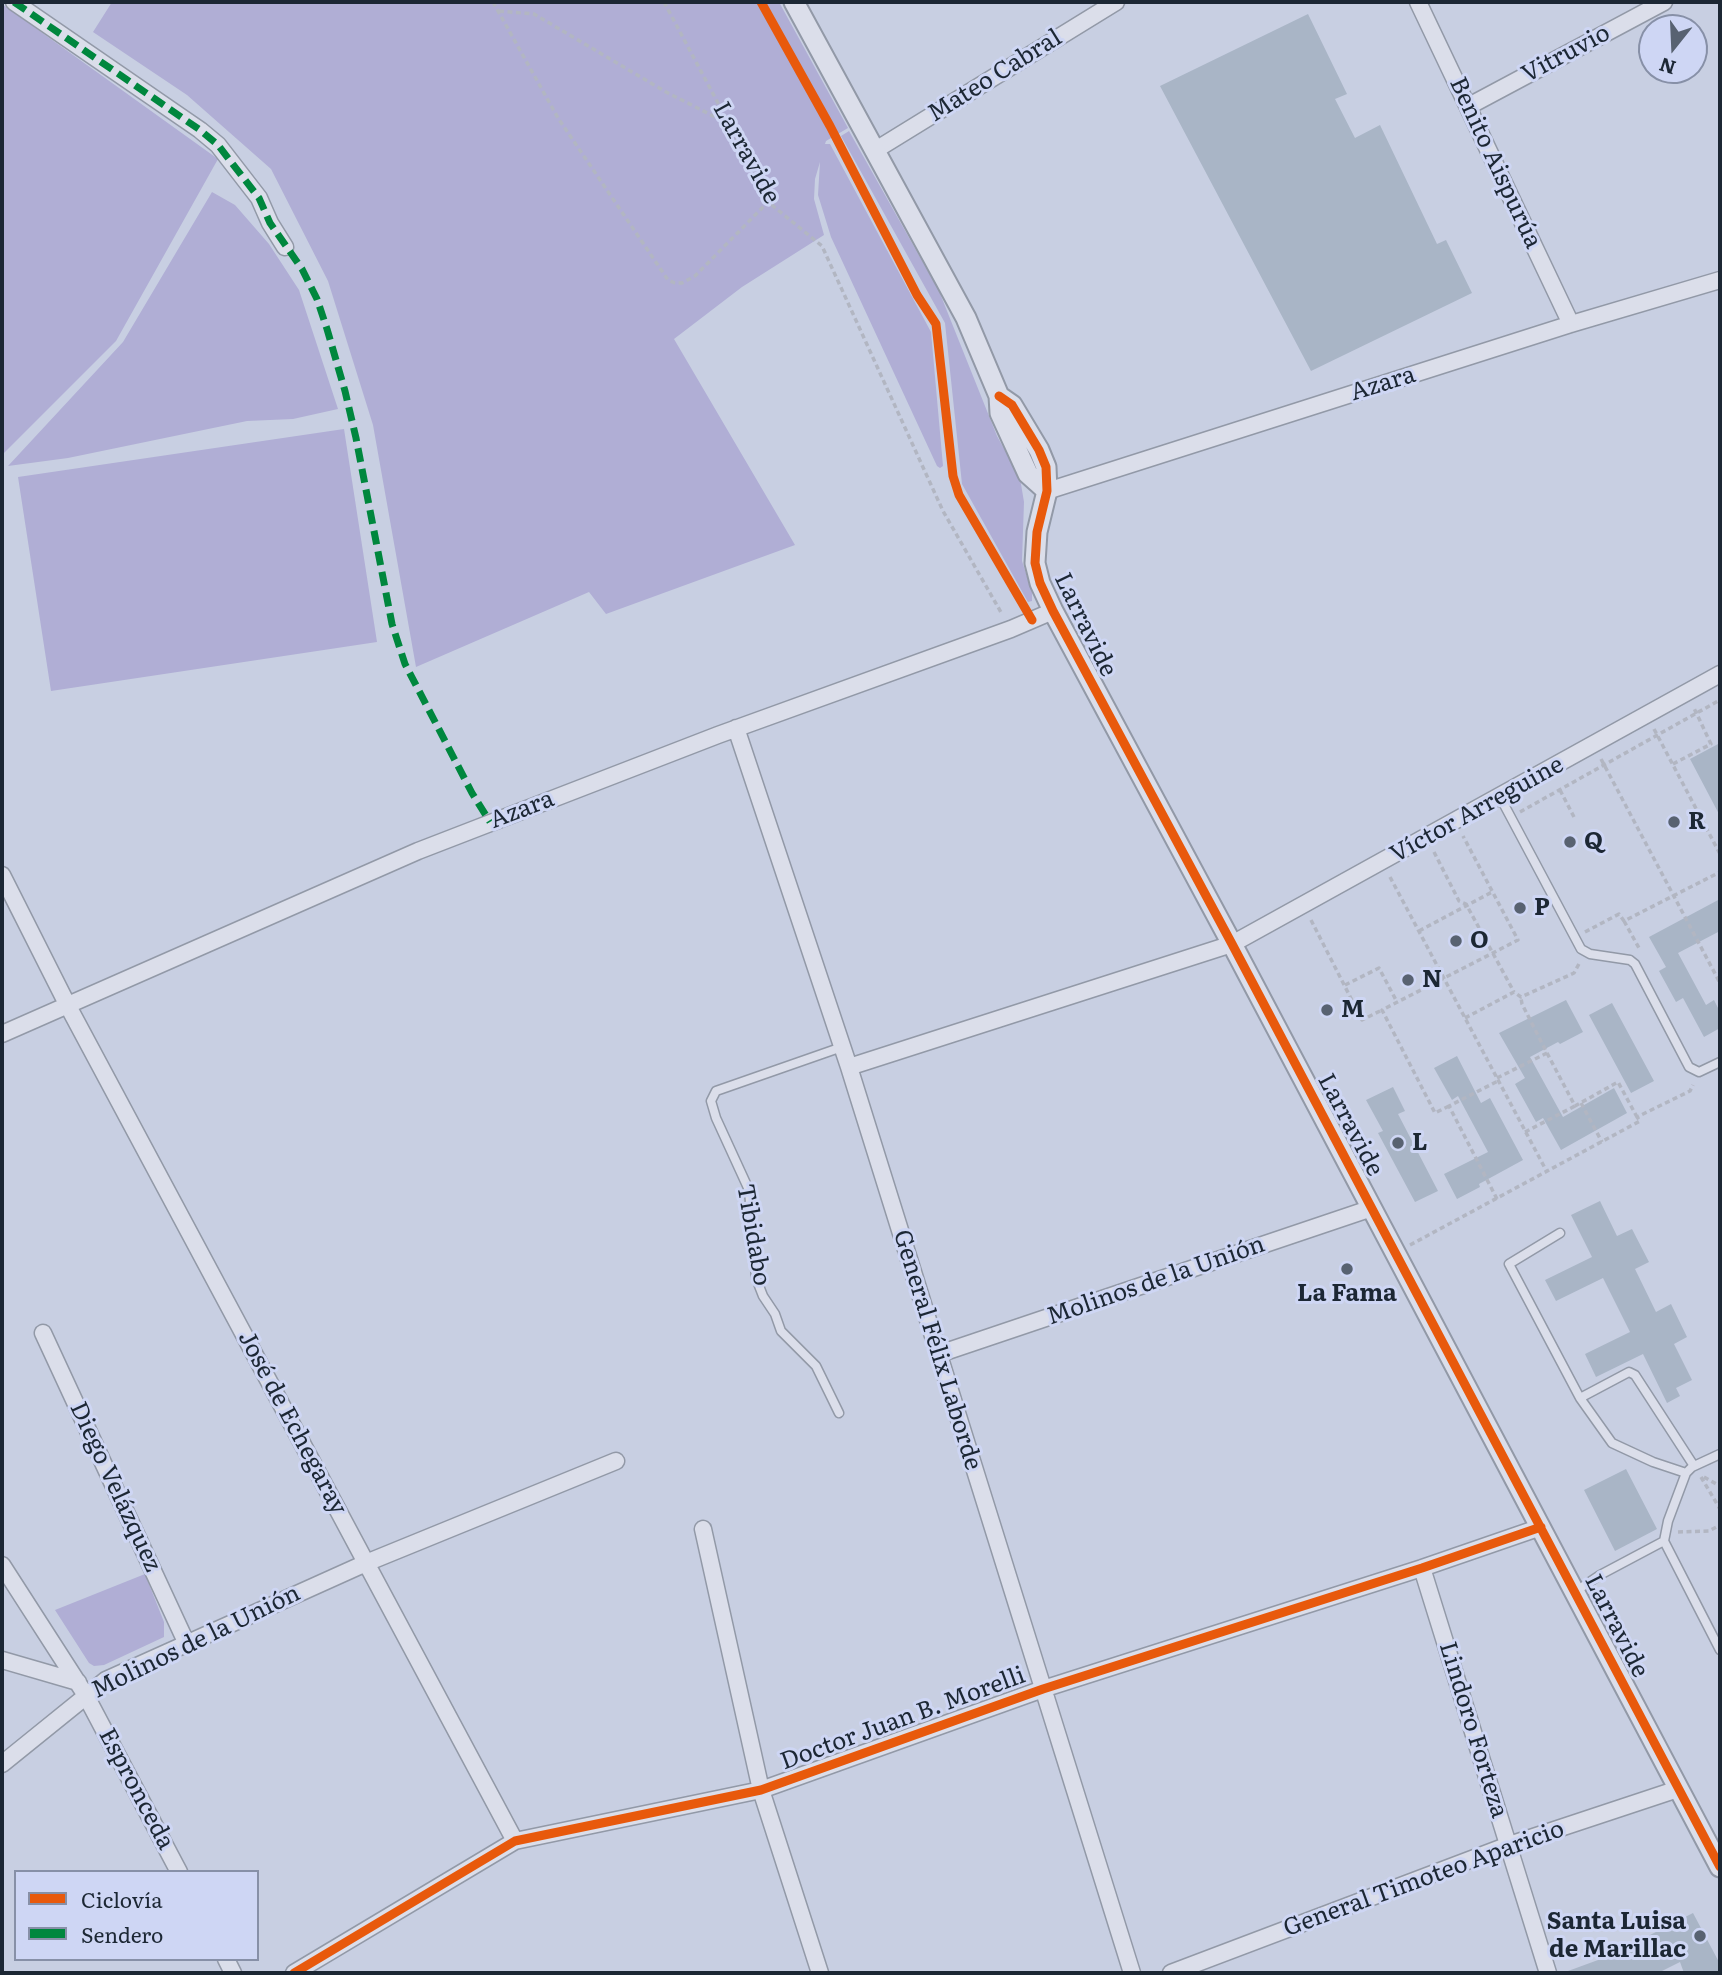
<!DOCTYPE html>
<html>
<head>
<meta charset="utf-8">
<style>
  body { margin:0 }
  #map { position:relative; width:1722px; height:1975px; overflow:hidden; background:#c8cfe2; font-family:Literata,serif }
  canvas { display:block }
  .frame { position:absolute; inset:0; border:4px solid #1c2734; pointer-events:none }
  .legend { position:absolute; left:14px; top:1870px; width:245px; height:91px; box-sizing:border-box; background:#ced6f4; border:2px solid #8790a7; margin:0; padding:9px 12px; list-style:none; font-size:21px; color:#1c2734 }
  .legend li { display:flex; align-items:center; gap:14px; height:35px }
  .legend b { width:35px; border:2px solid #8790a7 }
  .north { position:absolute; left:1638px; top:14px; width:70px; height:70px; box-sizing:border-box; background:#ced6f4; border:2px solid #8790a7; border-radius:50%; rotate:198deg; font-size:19px; font-weight:700; line-height:28px; text-align:center; color:#1c2734 }
  .north::after { content:''; display:block; margin:auto; width:24px; height:32px; background:#586271; clip-path:polygon(50% 0,100% 100%,50% 72%,0 100%) }
</style>
</head>
<body>
<div id="map">
<canvas width="1722" height="1975"></canvas>
<div class="frame"></div>
<ul class="legend">
<li><b style="height:9px;background:#e8590c"></b>Ciclovía</li>
<li><b style="height:9px;background:#00873e"></b>Sendero</li>
</ul>
<div class="north">N</div>
</div>
<script>
const context = document.querySelector('canvas').getContext('2d');
context.lineJoin = 'round';
function paint(path, color) { context.fillStyle = color; context.fill(path, 'evenodd'); }
const shape = rows => new Path2D(rows.map(r => 'M' + r).join(''));
function trace(path, color, width, dash) { context.strokeStyle = color; context.lineWidth = width; context.lineCap = dash ? 'butt' : 'round'; context.setLineDash(dash || []); context.stroke(path); }
function write(font, color, halo, rows, align = 'center') {
  context.font = font + ' Literata,serif'; context.lineWidth = 6; context.setLineDash([]); context.textBaseline = 'middle'; context.strokeStyle = halo; context.fillStyle = color; for (const [text, x, y, turn = 0] of rows) {
    context.save(); context.translate(x, y); context.rotate((+turn || 0) * Math.PI / 180); context.textAlign = isNaN(turn) ? turn : align; if (halo) context.strokeText(text, 0, 0); context.fillText(text, 0, 0); context.restore();
  }
}
paint(shape([
  [112,2,779,2,848,128,826,141,825,144,830,144,931,332,943,466,940,468,937,466,831,237,818,195,820,162,815,179,814,199,824,235,742,287,674,339,795,545,606,614,589,592,416,667,373,425,328,281,271,169,187,95,93,32],
  [2,4,218,159,116,341,2,455],
  [849,131,939,291,997,436,1020,478,1024,502,1022,561,1032,592,1032,601,1028,602,1024,595,962,484,945,323,841,136],
  [212,192,235,205,269,244,299,290,338,409,293,419,247,421,68,458,8,466,123,342],
  [344,429,377,642,51,691,18,477],
  [145,1574,164,1622,164,1637,104,1665,94,1666,89,1663,55,1610]
]), '#b0aed5');
paint(shape([
  [1308,14,1347,94,1335,99,1355,138,1380,125,1437,244,1446,240,1472,293,1311,371,1160,86],
  [1720,743,1720,816,1690,759],
  [1720,899,1720,931,1678,953,1706,1005,1714,1000,1720,1012,1720,1028,1704,1037,1683,998,1676,1002,1659,971,1666,967,1649,937],
  [1566,1000,1583,1032,1560,1044,1558,1042,1530,1057,1563,1117,1614,1088,1627,1113,1561,1150,1543,1118,1536,1122,1515,1084,1525,1078,1499,1033],
  [1612,1003,1654,1081,1631,1093,1589,1015],
  [1457,1056,1481,1103,1490,1098,1523,1160,1479,1184,1480,1187,1457,1199,1444,1174,1488,1152,1458,1096,1452,1100,1434,1068],
  [1393,1087,1405,1111,1398,1114,1438,1191,1415,1202,1378,1133,1383,1131,1366,1100],
  [1600,1201,1617,1236,1632,1229,1649,1262,1635,1269,1656,1312,1671,1304,1687,1337,1674,1344,1692,1380,1676,1388,1680,1396,1667,1403,1643,1354,1596,1377,1585,1354,1630,1332,1603,1278,1556,1301,1545,1280,1592,1257,1571,1215],
  [1626,1469,1657,1529,1615,1551,1584,1490],
  [1693,1913,1720,1964,1720,1973,1684,1973,1680,1962,1658,1973,1568,1973,1568,1971,1609,1956]
]), '#a9b5c6');
const service = shape([
  [1500,797,1581,949,1590,954,1630,960,1635,964,1689,1067,1699,1072,1720,1062],
  [1560,1233,1509,1264,1580,1398,1612,1443,1653,1462,1686,1473],
  [1580,1398,1629,1372,1635,1375,1694,1466],
  [839,1413,816,1366,781,1331,775,1314,763,1296,756,1278,749,1190,716,1118,711,1101,716,1091,842,1047],
  [1720,1454,1692,1467,1686,1473,1668,1521,1664,1541,1720,1650],
  [1576,1591,1600,1575,1664,1541]
]);
const minor = shape([
  [14,2,200,130,218,145,259,198,270,223,285,247],
  [1418,2,1571,324],
  [1469,106,1664,2],
  [874,151,1116,2],
  [1047,491,1571,324,1720,280],
  [736,728,849,1067,1132,1973],
  [2,875,68,1006,515,1841],
  [2,1034,418,851,718,735,1011,629,1053,611],
  [849,1067,1232,944,1720,674],
  [43,1333,186,1642],
  [939,1354,1372,1208],
  [703,1529,761,1790,820,1973],
  [2,1565,85,1694,179,1872],
  [1422,1568,1548,1973],
  [2,1660,78,1682],
  [2,1764,106,1680,366,1563,616,1461],
  [226,1959,233,1973],
  [294,1973,515,1841,761,1790,1043,1689,1422,1568,1541,1527],
  [1171,1973,1509,1845,1678,1789]
]);
const tertiary = shape([
  [794,2,966,318,999,396,1000,413,1028,474,1047,491],
  [999,396,1012,405,1039,450,1046,467,1047,491,1037,532,1035,563,1040,583,1053,611,1232,944,1720,1867]
]);
trace(service, '#9299a7', 11);
trace(minor, '#9299a7', 19);
trace(tertiary, '#9299a7', 23);
trace(shape([
  [493,2,558,118,668,280,675,283,682,283,695,276,770,200],
  [664,2,773,206,822,246,943,511,1002,614],
  [499,11,534,14,666,92,727,123],
  [1654,729,1720,854],
  [1601,759,1720,983],
  [1673,764,1711,744,1693,706],
  [1560,790,1574,817],
  [1520,812,1720,700],
  [1434,852,1459,901,1466,904,1514,992],
  [1390,877,1547,1172],
  [1311,920,1362,1020,1382,1010],
  [1624,921,1639,948],
  [1419,931,1492,892],
  [1585,932,1619,914,1624,921,1720,872],
  [1345,985,1379,968,1397,1002],
  [1465,1018,1514,992,1521,997,1574,973,1580,962],
  [1547,1053,1575,1106,1618,1082,1637,1117],
  [1497,1078,1547,1053,1522,1004,1521,998],
  [1581,1103,1602,1142],
  [1449,1106,1435,1113,1382,1010,1518,940,1463,836],
  [1525,1132,1575,1106],
  [1497,1199,1449,1106,1498,1081],
  [1410,1245,1640,1121,1637,1117,1690,1091,1693,1085],
  [1701,1477,1720,1509],
  [1704,1477,1720,1486],
  [1678,1532,1709,1531,1720,1525]
]), '#b2b6c2', 3.5, [5, 3.5]);
trace(service, '#dbdeea', 8);
trace(minor, '#dbdeea', 16);
trace(tertiary, '#dbdeea', 19);
trace(shape([
  [14,2,200,130,218,145,259,198,270,223,302,269,317,299,327,329,345,391,356,438,392,624,405,664,472,793,490,822]
]), '#00873e', 7, [14, 7]);
trace(shape([
  [761,2,830,126,917,295,936,324,953,476,959,495,1032,620],
  [999,396,1012,405,1039,450,1046,467,1047,491,1037,532,1035,563,1040,583,1053,611,1232,944,1720,1867],
  [294,1973,515,1841,761,1790,1043,1689,1422,1568,1541,1527]
]), '#e8590c', 9);
for (const [x, y, r, color] of [
  [1674,822,7,"#586271"],
  [1570,842,7,"#586271"],
  [1520,908,7,"#586271"],
  [1456,941,7,"#586271"],
  [1408,980,7,"#586271"],
  [1327,1010,7,"#586271"],
  [1398,1143,7,"#586271"],
  [1347,1269,7,"#586271"],
  [1700,1936,7,"#586271"]
]) { const dot = new Path2D(); dot.arc(x, y, r, 0, 2 * Math.PI); context.fillStyle = color; context.fill(dot); trace(dot, '#ced6f4', 2.5); }
write('24px', '#1c2734', '#ced6f4', [
  ["Vitruvio",1566,54,-28],
  ["Mateo Cabral",995,76,-32],
  ["Larravide",746,153,61],
  ["Benito Aispurúa",1495,163,65],
  ["Azara",1383,384,-17],
  ["Larravide",1085,625,64],
  ["Azara",522,810,-21],
  ["Víctor Arreguine",1477,810,-29],
  ["Larravide",1350,1125,62],
  ["Tibidabo",753,1235,80],
  ["Molinos de la Unión",1156,1281,-19],
  ["General Félix Laborde",937,1350,73],
  ["José de Echegaray",292,1423,62],
  ["Diego Velázquez",115,1487,65],
  ["Larravide",1616,1626,63],
  ["Molinos de la Unión",196,1642,-26],
  ["Doctor Juan B. Morelli",903,1719,-20],
  ["Lindoro Forteza",1473,1730,73],
  ["Espronceda",136,1789,62],
  ["General Timoteo Aparicio",1424,1879,-20]
]);
write('bold 24px', '#1c2734', '#ced6f4', [
  ["R",1688,822],
  ["Q",1584,842],
  ["P",1534,908],
  ["O",1470,941],
  ["N",1422,980],
  ["M",1341,1010],
  ["L",1412,1143],
  ["La Fama",1347,1294,"center"],
  ["Santa Luisa",1686,1922,"right"],
  ["de Marillac",1686,1950,"right"]
], 'left');
</script>
</body>
</html>
